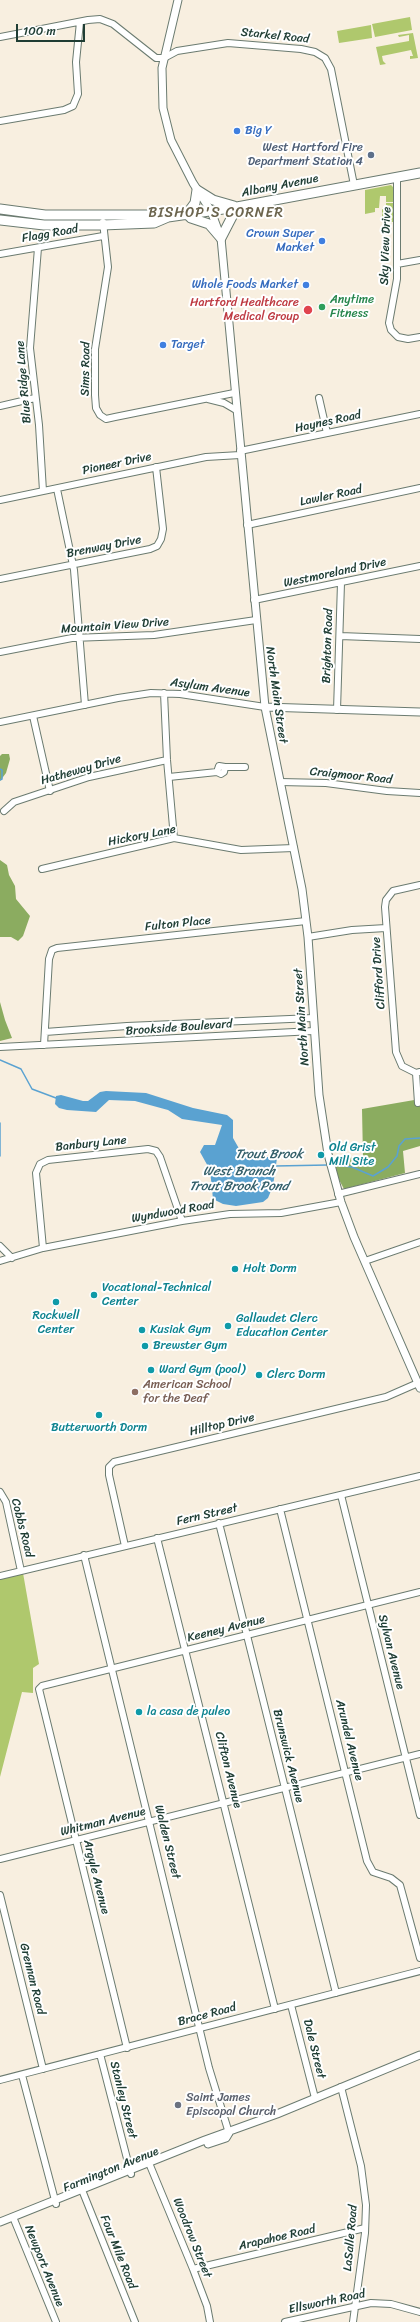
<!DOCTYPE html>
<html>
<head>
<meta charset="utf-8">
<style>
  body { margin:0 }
  #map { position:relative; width:420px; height:2322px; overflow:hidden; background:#f8efe0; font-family:Sriracha,sans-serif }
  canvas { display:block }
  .scale { position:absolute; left:16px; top:24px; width:69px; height:18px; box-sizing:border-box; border:2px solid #1f3d34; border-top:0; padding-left:5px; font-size:12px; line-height:14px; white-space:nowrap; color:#1f3d34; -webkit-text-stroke:3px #fff; paint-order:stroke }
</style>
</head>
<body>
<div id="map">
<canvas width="420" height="2322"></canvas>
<div class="scale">100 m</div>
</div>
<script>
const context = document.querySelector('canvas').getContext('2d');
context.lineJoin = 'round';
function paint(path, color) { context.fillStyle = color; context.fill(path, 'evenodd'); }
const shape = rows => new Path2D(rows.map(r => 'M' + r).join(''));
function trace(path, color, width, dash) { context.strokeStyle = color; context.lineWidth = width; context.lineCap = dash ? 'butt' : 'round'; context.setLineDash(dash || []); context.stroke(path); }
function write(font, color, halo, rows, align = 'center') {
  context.font = font + ' Sriracha,sans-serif'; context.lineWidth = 4; context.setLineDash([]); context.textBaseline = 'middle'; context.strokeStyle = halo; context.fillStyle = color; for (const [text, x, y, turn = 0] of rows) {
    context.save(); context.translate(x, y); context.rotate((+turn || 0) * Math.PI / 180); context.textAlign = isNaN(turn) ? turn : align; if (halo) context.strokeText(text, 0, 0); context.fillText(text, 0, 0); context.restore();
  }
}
paint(shape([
  [410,17,412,30,375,37,372,24],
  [371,25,372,38,339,43,337,31],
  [413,33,418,58,410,59,410,56,413,56,411,50,382,56,383,61,386,64,380,65,376,47,409,41,409,35,399,37,398,35],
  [391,185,394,188,394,202,386,202,386,196,380,196,379,208,375,208,375,212,365,214,365,190],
  [386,203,394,203,394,222,382,222,382,209,386,209],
  [23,1573,39,1664,33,1668,33,1693,22,1692,0,1777,0,1579]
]), '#afc86d');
paint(shape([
  [2,754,9,754,10,759,6,773,0,781,0,756],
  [0,860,7,865,9,875,15,886,16,899,30,916,23,936,18,941,11,937,0,937],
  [0,1002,5,1020,12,1038,0,1041],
  [420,1099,420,1146,403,1151,405,1173,344,1189,336,1174,333,1157,363,1158,362,1109]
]), '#8bac60');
paint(shape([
  [106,1091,146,1093,193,1108,227,1115,233,1120,233,1138,241,1152,248,1155,277,1158,273,1186,268,1198,263,1202,236,1206,223,1204,213,1199,210,1170,200,1152,204,1145,215,1145,222,1125,182,1119,168,1110,135,1101,109,1100,96,1112,67,1110,59,1108,55,1104,56,1096,61,1095,83,1101,88,1101,100,1092]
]), '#5aa2d1');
trace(shape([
  [0,769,2,770,2,779,0,780],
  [0,1060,21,1069,32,1089,56,1098],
  [0,1123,0,1156],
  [333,1165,352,1167,373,1176,388,1167,397,1156,399,1146,405,1139,420,1138],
  [275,1166,328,1165]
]), '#5aa2d1', 1.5);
const minor = shape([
  [0,37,88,20,100,19,113,24,156,58,164,58,177,51,228,43,301,49,315,52,325,58,331,69,354,185],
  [0,121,64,110,73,106,78,94,76,62,80,22],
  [397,178,397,279,389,323,391,330,398,337,408,339,420,337],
  [103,222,108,267,95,349,95,395,96,408,100,415,106,419,115,417,234,393],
  [38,248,30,348,39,425,43,491],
  [0,254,103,236],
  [397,264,420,260],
  [319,398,327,433],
  [208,399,224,403,236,410],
  [0,406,35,398],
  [240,451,420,414],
  [57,489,74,570,85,705],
  [0,500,206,457,240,455],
  [247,525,420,488],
  [0,579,150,549,157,546,161,539,163,529,156,467],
  [254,600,420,566],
  [340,636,420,639],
  [0,652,72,638,154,635,256,620],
  [164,693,167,760,174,838],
  [337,710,341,583],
  [33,716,50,791],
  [0,722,118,698,151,693,180,694,265,707],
  [225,767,245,767],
  [169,777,217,772,221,774,224,772,225,767,219,766,217,772],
  [280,782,326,783,387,791,420,793],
  [4,811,14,802,89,777,167,760],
  [42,869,174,838,241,850,294,848],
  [308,937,352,930,386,928],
  [45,1032,127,1026,313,1018],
  [44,1045,49,959,52,950,57,948,306,921],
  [0,1047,314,1031],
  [416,1073,402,1066,396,1052,385,907,386,900,393,891,420,885],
  [418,1103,416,1073,420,1072],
  [338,1194,420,1174],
  [0,1246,12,1258],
  [43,1248,36,1173,40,1164,48,1160,148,1149,156,1151,160,1157,182,1221],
  [0,1261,43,1248,182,1221,230,1214,281,1213,341,1202],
  [365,1261,420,1242],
  [0,1492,6,1502,21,1571],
  [341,1495,420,1815],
  [280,1509,367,1861,373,1872,391,1878,400,1885,420,1958],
  [219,1523,336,1993],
  [157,1538,275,2009],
  [125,1546,109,1475,109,1467,114,1462,386,1397,418,1383],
  [84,1555,209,2068,229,2133],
  [0,1576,420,1476],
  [0,1859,420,1754],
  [0,1895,43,2069],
  [291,2005,315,2098],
  [127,2048,39,1689,42,1686,420,1592],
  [100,2054,131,2174],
  [22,2075,56,2204],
  [0,2080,420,1971],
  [341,2087,361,2166,366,2205,365,2233,353,2322],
  [149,2163,193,2269,207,2306,210,2322],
  [82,2190,135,2322],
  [13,2217,56,2322],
  [193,2269,365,2228],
  [285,2322,371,2303,391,2304,420,2312]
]);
const major = shape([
  [178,0,162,68,163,108,171,140,193,183,211,211,221,238,265,707,302,889,308,937,319,1095,328,1154,341,1202,354,1237,420,1388],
  [265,707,420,712],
  [208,2144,226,2138,229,2133],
  [0,2222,205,2140,277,2114,420,2055]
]);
const highway = shape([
  [0,209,45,215,154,215,168,217],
  [187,214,195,203,197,190,213,200,234,206],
  [187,214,191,218,209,224,221,238],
  [0,220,44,225,102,225,154,223,168,217,237,207,420,173],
  [221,238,237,207]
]);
trace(minor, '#6b7b70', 8);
trace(major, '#6b7b70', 9);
trace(highway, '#6b7b70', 11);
trace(minor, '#fff', 6);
trace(major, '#fff', 7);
trace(highway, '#fff', 9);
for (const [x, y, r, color] of [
  [237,131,4,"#3f7fe0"],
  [371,155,4,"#5c6f8a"],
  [322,241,4,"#3f7fe0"],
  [306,285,4,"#3f7fe0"],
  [322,307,4,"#2e9e5b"],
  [308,310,5,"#e0444e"],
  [163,345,4,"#3f7fe0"],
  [321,1155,4,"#0f9aa8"],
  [235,1269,4,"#0f9aa8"],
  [94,1295,4,"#0f9aa8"],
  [56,1302,4,"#0f9aa8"],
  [228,1326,4,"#0f9aa8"],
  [142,1330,4,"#0f9aa8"],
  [145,1346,4,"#0f9aa8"],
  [151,1370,4,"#0f9aa8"],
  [259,1375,4,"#0f9aa8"],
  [135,1392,4,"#8d6e63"],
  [99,1415,4,"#0f9aa8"],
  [139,1712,4,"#0f9aa8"],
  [178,2105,4,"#6b7280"]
]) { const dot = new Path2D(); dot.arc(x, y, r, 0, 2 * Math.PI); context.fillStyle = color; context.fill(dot); trace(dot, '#fff', 1.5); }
write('12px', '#1f3d34', '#fff', [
  ["Starkel Road",275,36,6],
  ["Albany Avenue",280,186,-11],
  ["Flagg Road",50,234,-10],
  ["Sky View Drive",386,246,-88],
  ["Sims Road",86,369,-89],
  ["Blue Ridge Lane",24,382,-95],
  ["Haynes Road",328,422,-12],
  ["Pioneer Drive",117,464,-12],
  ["Lawler Road",331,496,-12],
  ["Brenway Drive",104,547,-11],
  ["Westmoreland Drive",335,573,-12],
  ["Mountain View Drive",115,626,-4],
  ["Brighton Road",328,646,-88],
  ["Asylum Avenue",210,688,8],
  ["North Main Street",276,695,82],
  ["Hatheway Drive",81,770,-16],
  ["Craigmoor Road",351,776,6],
  ["Hickory Lane",142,836,-11],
  ["Fulton Place",178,924,-6],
  ["Clifford Drive",379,973,-94],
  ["North Main Street",302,1017,-94],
  ["Brookside Boulevard",179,1028,-4],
  ["Banbury Lane",91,1144,-6],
  ["Wyndwood Road",173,1212,-10],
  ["Hilltop Drive",222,1425,-13],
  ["Fern Street",207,1515,-13],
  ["Cobbs Road",22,1528,76],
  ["Keeney Avenue",226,1629,-14],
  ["Sylvan Avenue",391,1652,76],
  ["Arundel Avenue",349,1740,76],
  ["Brunswick Avenue",288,1756,76],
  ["Clifton Avenue",228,1770,76],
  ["Whitman Avenue",103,1822,-14],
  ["Walden Street",167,1842,76],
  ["Argyle Avenue",96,1877,76],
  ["Grennan Road",32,1979,76],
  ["Brace Road",207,2015,-15],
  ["Dale Street",314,2049,76],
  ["Stanley Street",123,2100,76],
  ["Farmington Avenue",111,2170,-22],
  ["Woodrow Street",192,2238,68],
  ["Arapahoe Road",277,2238,-13],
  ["LaSalle Road",351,2238,-85],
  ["Four Mile Road",118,2252,68],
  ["Newport Avenue",44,2266,68],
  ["Ellsworth Road",327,2302,-12]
]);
write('12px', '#366cbe', '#fff', [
  ["Big Y",245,131],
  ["Crown Super",314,234,"right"],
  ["Market",314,248,"right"],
  ["Whole Foods Market",298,285,"right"],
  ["Target",171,345]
], 'left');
write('12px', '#4e5e75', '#fff', [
  ["West Hartford Fire",363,148],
  ["Department Station 4",363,162]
], 'right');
write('12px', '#27864d', '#fff', [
  ["Anytime",330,300],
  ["Fitness",330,314]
], 'left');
write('12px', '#be3a42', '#fff', [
  ["Hartford Healthcare",299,303],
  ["Medical Group",299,317]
], 'right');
write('12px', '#0d838f', '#fff', [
  ["Old Grist",329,1148],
  ["Mill Site",329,1162],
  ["Holt Dorm",243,1269],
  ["Vocational-Technical",102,1288],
  ["Center",102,1302],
  ["Rockwell",56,1316,"center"],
  ["Center",56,1330,"center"],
  ["Gallaudet Clerc",236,1319],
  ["Education Center",236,1333],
  ["Kusiak Gym",150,1330],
  ["Brewster Gym",153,1346],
  ["Ward Gym (pool)",159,1370],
  ["Clerc Dorm",267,1375],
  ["Butterworth Dorm",99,1428,"center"],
  ["la casa de puleo",147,1712]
], 'left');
write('12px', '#785e54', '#fff', [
  ["American School",143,1385],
  ["for the Deaf",143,1399]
], 'left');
write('12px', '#5b616d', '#fff', [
  ["Saint James",186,2098],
  ["Episcopal Church",186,2112]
], 'left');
write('italic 13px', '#34606b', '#fff', [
  ["Trout Brook",269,1155],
  ["West Branch",239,1172],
  ["Trout Brook Pond",239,1187]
]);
context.letterSpacing = '1px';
write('14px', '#6c654e', '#fff', [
  ["BISHOP'S CORNER",216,213]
]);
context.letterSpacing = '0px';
</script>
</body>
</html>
